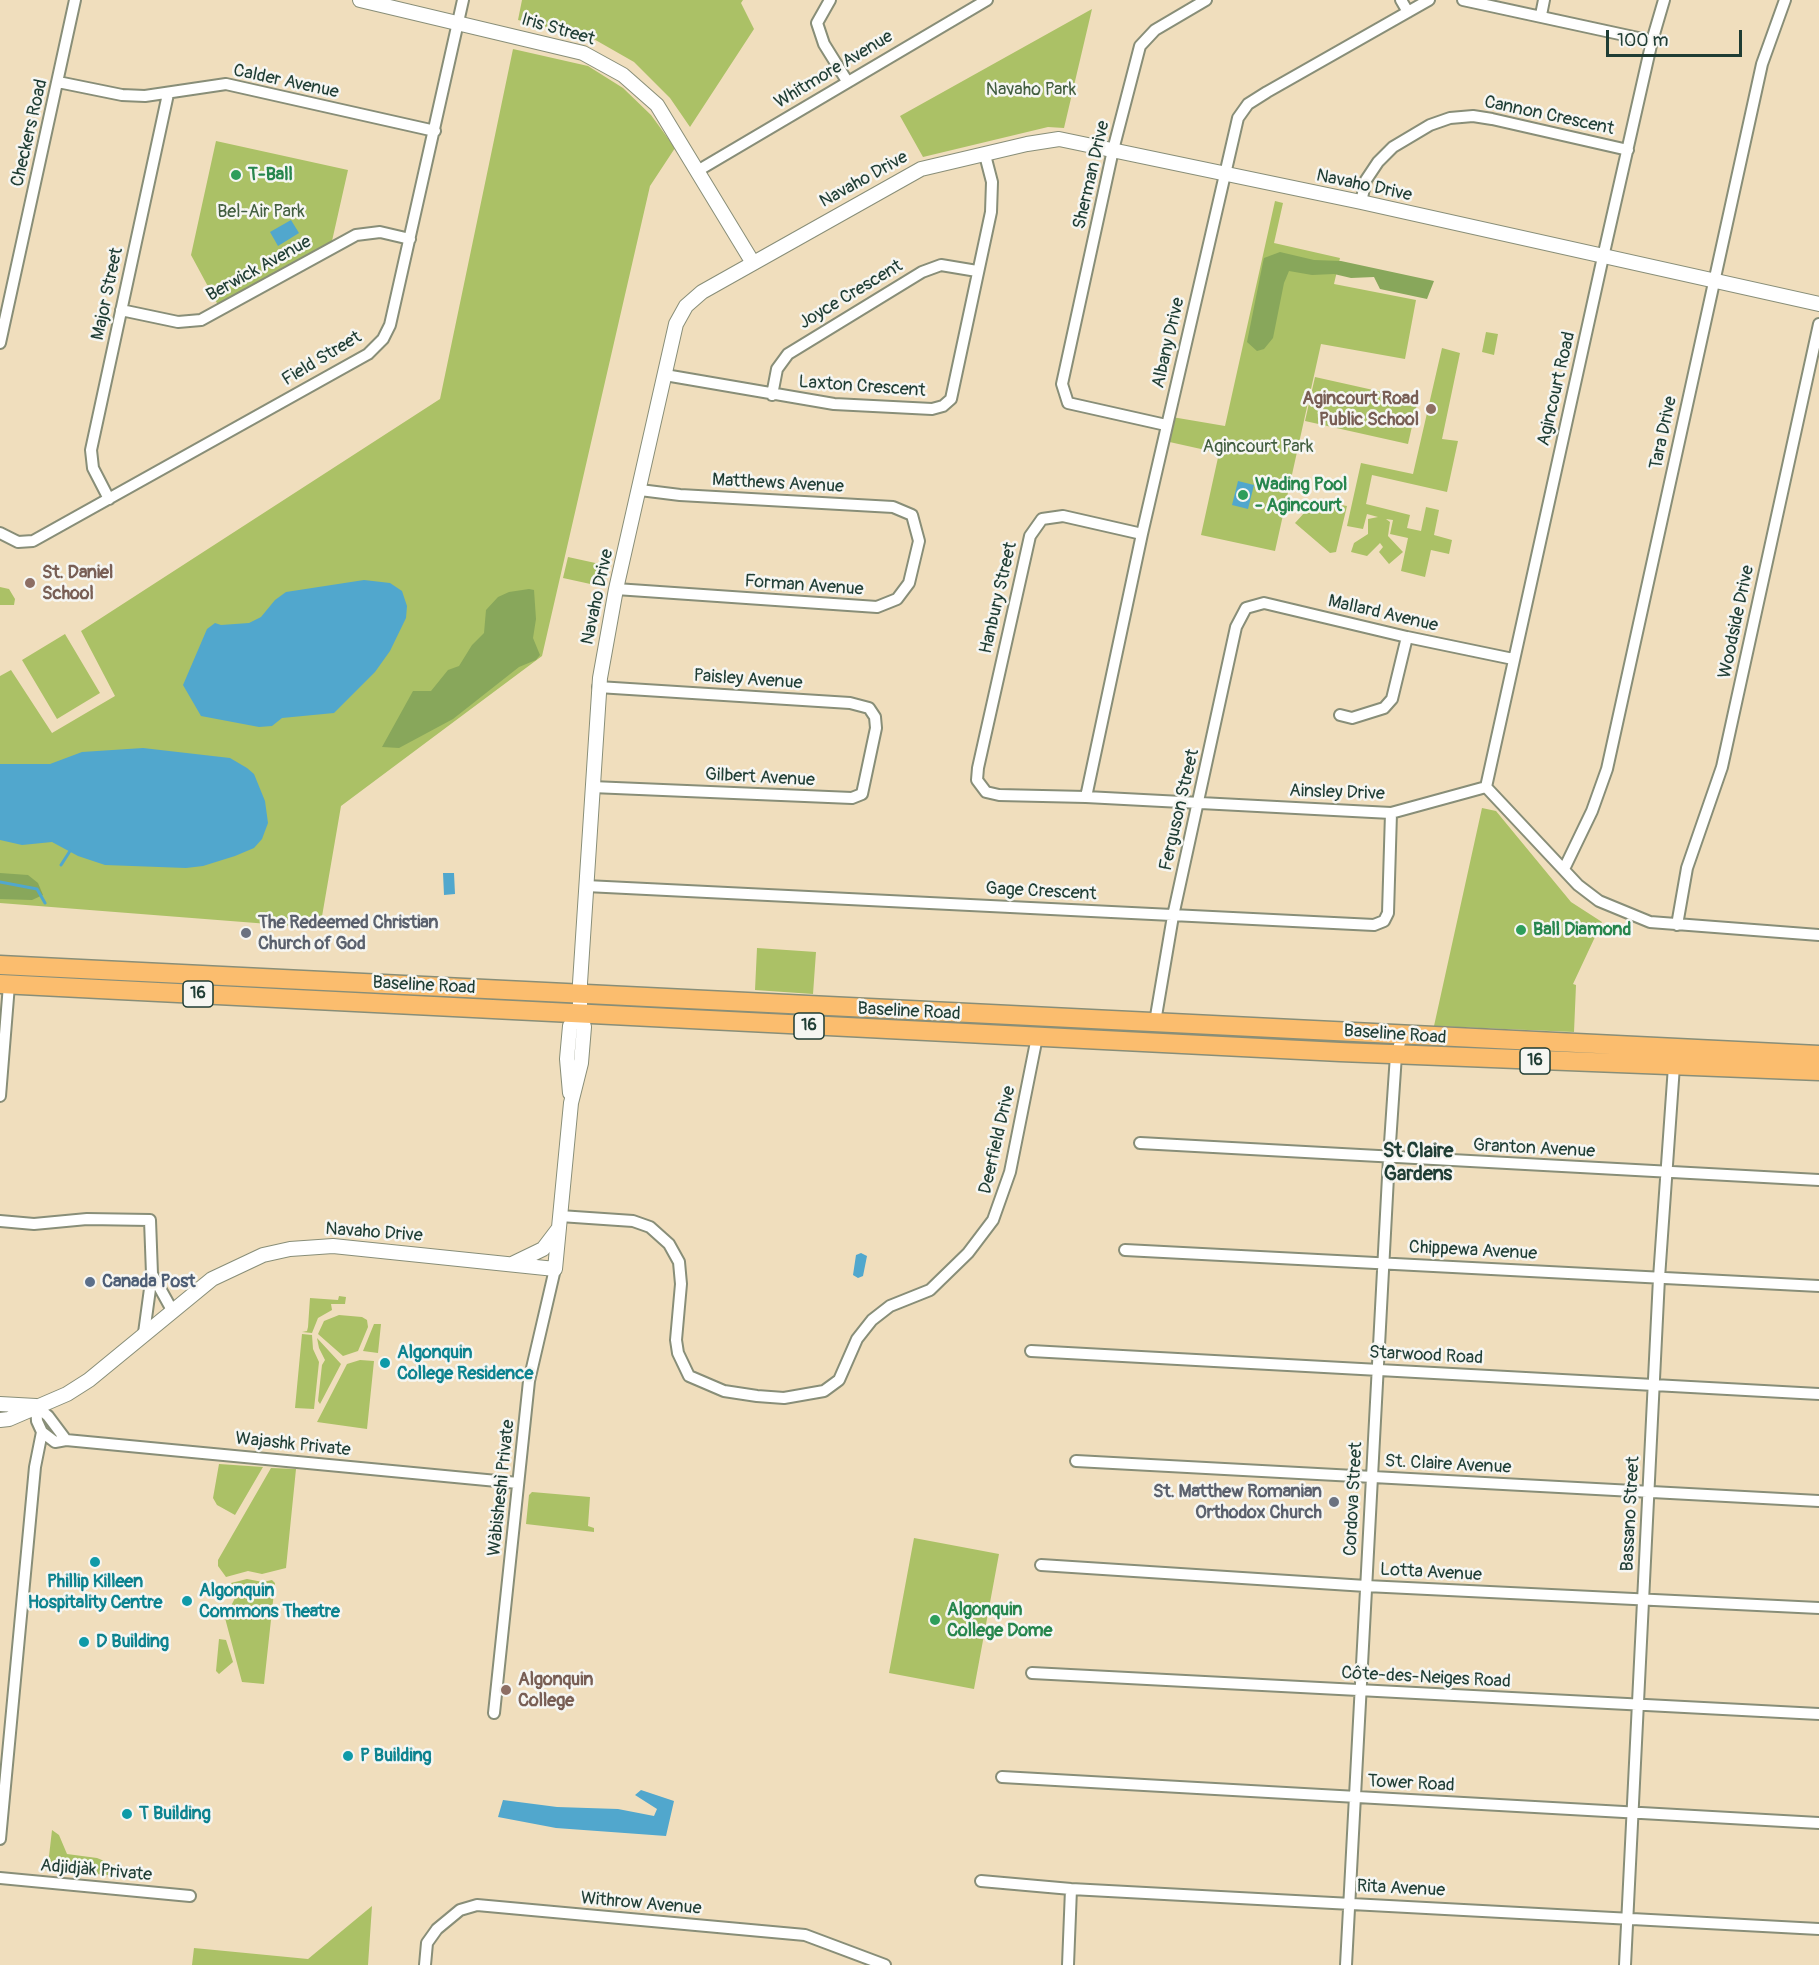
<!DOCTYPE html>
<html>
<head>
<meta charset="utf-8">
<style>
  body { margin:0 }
  #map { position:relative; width:1819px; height:1965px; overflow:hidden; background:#f0debd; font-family:Pangolin,sans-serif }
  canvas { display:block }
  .scale { position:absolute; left:1606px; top:30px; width:136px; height:27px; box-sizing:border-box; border:3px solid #1f3d34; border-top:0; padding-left:8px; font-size:18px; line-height:21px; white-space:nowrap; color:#1f3d34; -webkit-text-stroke:4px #f6f6f2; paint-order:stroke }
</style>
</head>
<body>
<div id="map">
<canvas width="1819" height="1965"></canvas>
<div class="scale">100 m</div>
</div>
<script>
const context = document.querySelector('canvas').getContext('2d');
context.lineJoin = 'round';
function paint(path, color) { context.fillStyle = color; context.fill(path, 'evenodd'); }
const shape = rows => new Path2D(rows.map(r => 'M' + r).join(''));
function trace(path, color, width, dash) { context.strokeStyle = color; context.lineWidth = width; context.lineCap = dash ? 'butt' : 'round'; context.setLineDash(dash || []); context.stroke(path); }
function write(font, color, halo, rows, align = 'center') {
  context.font = font + ' Pangolin,sans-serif'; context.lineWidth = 5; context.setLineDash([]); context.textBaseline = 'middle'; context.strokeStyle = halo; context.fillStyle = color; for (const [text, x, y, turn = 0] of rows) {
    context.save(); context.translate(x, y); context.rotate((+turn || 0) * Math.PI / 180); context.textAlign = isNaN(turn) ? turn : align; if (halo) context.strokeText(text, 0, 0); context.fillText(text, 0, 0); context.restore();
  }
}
paint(shape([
  [522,0,743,0,741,3,754,29,690,127,670,98,634,62,592,38,518,20],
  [1092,9,1064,128,1048,127,923,157,900,116],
  [513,49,588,66,623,88,651,115,675,148,650,186,542,656,341,806,320,928,0,903,0,676,11,670,52,733,115,696,81,631,440,399],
  [216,141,348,170,332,241,218,305,191,255],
  [1275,201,1283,203,1274,243,1340,258,1334,284,1416,300,1405,359,1321,344,1275,551,1201,535,1219,453,1165,441,1172,417,1225,426],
  [1486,332,1498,334,1494,355,1482,352],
  [1442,348,1460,353,1442,439,1458,441,1447,492,1372,475,1366,504,1410,515,1407,528,1421,531,1426,507,1439,510,1434,535,1452,540,1449,554,1431,550,1425,577,1401,571,1408,538,1390,534,1393,520,1386,519,1390,522,1388,536,1403,552,1389,564,1379,552,1383,547,1380,543,1367,556,1351,552,1354,543,1368,534,1368,519,1378,517,1367,514,1363,529,1347,526,1361,463,1413,474],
  [1315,377,1418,400,1408,444,1305,421],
  [1330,503,1347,506,1336,552,1330,553,1295,523,1305,512],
  [568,557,609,566,604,587,563,578],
  [0,587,9,589,15,599,14,605,0,605],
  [65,634,100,693,57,719,22,660],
  [1482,808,1496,811,1571,902,1602,922,1573,984,1576,985,1574,1032,1434,1026],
  [757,948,816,952,813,994,755,990],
  [142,979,468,997,438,998,142,983],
  [805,1014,1168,1030,1168,1037,783,1015],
  [339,1296,346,1297,345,1304,331,1304,332,1310,318,1318,312,1333,302,1332,307,1331,308,1327,310,1298,338,1300],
  [339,1315,362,1317,367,1320,368,1327,358,1351,343,1356,318,1334,324,1321],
  [374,1324,381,1324,378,1353,363,1351],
  [302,1334,312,1335,313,1349,319,1362,314,1409,295,1408],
  [317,1338,341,1364,320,1404,318,1401,322,1365,325,1360,319,1348],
  [360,1360,374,1361,367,1429,317,1422,347,1364],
  [219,1464,263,1467,235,1515,217,1505,213,1498],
  [271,1468,296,1469,286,1568,262,1574,248,1571,226,1577,218,1566,218,1560],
  [532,1492,590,1497,588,1526,594,1528,594,1532,526,1524,529,1495],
  [914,1538,999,1554,974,1689,889,1673],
  [247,1579,263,1582,272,1580,275,1583,264,1684,242,1682,225,1618,237,1594,231,1583],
  [219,1639,226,1640,233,1662,219,1674,216,1671],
  [52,1830,59,1835,67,1854,97,1858,119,1867,146,1872,146,1878,44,1870,40,1866,48,1865],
  [372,1906,368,1965,192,1965,194,1948,308,1959]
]), '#abc166');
paint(shape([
  [1280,252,1314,260,1341,261,1434,281,1427,299,1380,289,1374,277,1351,278,1334,274,1312,275,1289,271,1284,283,1273,338,1264,349,1257,351,1247,342,1263,262,1264,258],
  [529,589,534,590,536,619,533,638,540,655,536,660,519,667,453,719,399,748,382,747,413,691,431,691,448,670,459,666,472,645,484,633,486,610,498,597,509,592],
  [0,873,28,875,38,883,43,895,32,900,0,899]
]), '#88a75b');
paint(shape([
  [291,220,299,233,278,246,270,232],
  [1238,481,1254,485,1248,509,1232,505],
  [364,580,390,583,402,591,407,606,406,618,390,651,375,672,334,713,282,718,272,726,259,727,201,716,183,685,207,629,215,623,221,625,249,623,261,617,275,600,286,592],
  [143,748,230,758,247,768,254,774,265,801,268,823,262,839,254,848,235,856,203,866,186,868,105,865,78,856,52,842,22,845,0,840,0,764,50,764,82,752],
  [443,873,454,873,455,894,444,895],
  [861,1253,867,1256,863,1276,858,1278,853,1275,856,1255],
  [641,1790,674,1801,666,1836,556,1828,498,1817,503,1800,557,1807,618,1809,654,1816,657,1809,635,1795]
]), '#51a7cd');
trace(shape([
  [61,865,70,851],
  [0,882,37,889,45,903]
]), '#51a7cd', 3);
const minor = shape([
  [830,0,817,23,824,44,847,81],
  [1401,0,1408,12],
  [1463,0,1652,41],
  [1541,15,1544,0],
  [58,82,122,95,145,96,226,84,435,131],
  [699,170,987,0],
  [1361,202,1366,180,1378,162,1393,147,1430,125,1450,118,1473,116,1492,119,1628,150],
  [121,310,178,322,201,320,356,235,380,232,410,239],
  [0,343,75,0],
  [665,375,834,404,932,409,943,406,951,399,991,212,992,182,985,155],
  [772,395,777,369,788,354,922,272,941,265,977,271],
  [1166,425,1068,403,1062,384,1113,150,1140,46,1155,30,1206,0],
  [109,499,93,468,91,450,168,94],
  [0,533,18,542,33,541,368,354,383,339,390,325,463,0],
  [1142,534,1063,516,1042,519,1030,536,978,768,977,780,986,792,999,795,1086,797,1391,813,1486,787],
  [616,589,877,607,897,599,909,583,919,541,912,515,893,507,680,495,640,490],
  [1340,715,1352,718,1384,708,1392,699,1407,637],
  [592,787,852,798,862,794,876,728,875,717,869,708,850,703,598,687],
  [1486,787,1601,266,1652,41,1664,0],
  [1486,787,1578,885,1599,901,1650,922,1819,935],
  [1086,797,1142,534,1238,118,1248,104,1267,92,1429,0],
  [1564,869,1592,811,1607,769,1762,64,1785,0],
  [586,886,1374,925,1384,921,1388,913,1391,813],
  [1677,925,1687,868,1722,767,1819,324],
  [1155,1022,1173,916,1236,627,1246,608,1264,603,1407,637,1513,659],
  [0,1096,9,985],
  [1140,1143,1819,1180],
  [560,1216,633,1221,650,1227,669,1244,679,1262,681,1284,676,1340,678,1353,689,1376,724,1391,757,1396,784,1398,824,1391,839,1380,857,1339,872,1320,890,1306,930,1290,968,1253,993,1220,1010,1172,1037,1037],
  [0,1221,34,1224,87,1219,150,1220,152,1274,144,1333],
  [1125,1250,1819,1286],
  [152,1274,172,1310],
  [1031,1351,1819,1394],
  [36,1406,37,1421,42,1432,55,1442,66,1440,518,1483],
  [36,1406,48,1416,66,1440],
  [1076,1461,1819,1501],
  [1041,1565,1366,1586,1819,1608],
  [1032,1673,1819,1714],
  [494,1713,529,1381,555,1269],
  [1002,1777,1819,1823],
  [0,1839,35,1467,42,1432],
  [0,1878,190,1896],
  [981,1881,1071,1889,1819,1929],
  [425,1965,427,1943,437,1929,460,1910,477,1905,805,1935,885,1965],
  [1068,1965,1071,1889],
  [1346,1965,1389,1158,1396,1055,1402,1036],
  [1625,1965,1659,1278,1674,1066]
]);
const tertiary = shape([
  [360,0,583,53,623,75,657,105,753,263],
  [570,1093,567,1059,570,1026,580,1015],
  [514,1263,543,1249,559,1228],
  [0,1404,36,1406],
  [0,1420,9,1419,67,1394,89,1380,212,1279,263,1255,290,1249,333,1246,555,1269,571,1103,581,1063,584,1027,580,1015,580,983,600,678,616,589,676,324,686,306,702,292,921,169,1027,144,1059,139,1361,202,1819,304]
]);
const primary = shape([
  [0,965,1819,1055],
  [0,984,1340,1052,1819,1071]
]);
trace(minor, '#888e78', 14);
trace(tertiary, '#888e78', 16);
trace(primary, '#888e78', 21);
trace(minor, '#fff', 10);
trace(tertiary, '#fff', 14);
trace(primary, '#fbbd6e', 18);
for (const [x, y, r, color] of [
  [236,175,6,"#2e9e5b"],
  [1431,409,6,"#8d6e63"],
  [1243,495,6,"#2e9e5b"],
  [30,583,6,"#8d6e63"],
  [1521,930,6,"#2e9e5b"],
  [246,933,6,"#6b7280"],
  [90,1282,6,"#5c6f8a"],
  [385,1363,6,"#0f9aa8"],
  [1334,1502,6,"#6b7280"],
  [95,1562,6,"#0f9aa8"],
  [187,1601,6,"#0f9aa8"],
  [935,1620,6,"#2e9e5b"],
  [84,1642,6,"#0f9aa8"],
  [506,1690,6,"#8d6e63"],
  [348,1756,6,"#0f9aa8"],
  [127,1814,6,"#0f9aa8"]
]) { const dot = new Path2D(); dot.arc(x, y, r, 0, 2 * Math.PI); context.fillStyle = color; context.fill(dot); trace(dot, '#f6f6f2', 2); }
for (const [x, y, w] of [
  [198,994,30],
  [809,1026,30],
  [1535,1061,30]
]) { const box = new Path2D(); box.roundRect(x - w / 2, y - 13, w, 26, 4.5); context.fillStyle = '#f6f6f2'; context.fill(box); trace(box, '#1f3d34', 1.5); }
write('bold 16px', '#1f3d34', null, [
  ["16",198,994],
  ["16",809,1026],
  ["16",1535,1061]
]);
write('18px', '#1f3d34', '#f6f6f2', [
  ["Iris Street",558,30,16],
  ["Whitmore Avenue",834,70,-31],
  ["Calder Avenue",286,82,12],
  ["Cannon Crescent",1549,116,12],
  ["Checkers Road",30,133,-77],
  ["Sherman Drive",1092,175,-77],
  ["Navaho Drive",864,180,-29],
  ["Navaho Drive",1364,186,12],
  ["Berwick Avenue",259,269,-29],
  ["Major Street",108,294,-78],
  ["Joyce Crescent",851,295,-31],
  ["Albany Drive",1169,343,-77],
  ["Field Street",322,359,-31],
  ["Laxton Crescent",862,387,4],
  ["Agincourt Road",1557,389,-77],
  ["Tara Drive",1664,433,-78],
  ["Matthews Avenue",778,484,3],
  ["Forman Avenue",804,586,4],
  ["Navaho Drive",598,597,-78],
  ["Hanbury Street",999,598,-77],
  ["Mallard Avenue",1383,614,13],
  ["Woodside Drive",1737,622,-78],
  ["Paisley Avenue",748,680,4],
  ["Gilbert Avenue",760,778,3],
  ["Ainsley Drive",1337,793,2],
  ["Ferguson Street",1180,810,-77],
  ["Gage Crescent",1041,892,3],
  ["Baseline Road",424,986,3],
  ["Baseline Road",909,1012,3],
  ["Baseline Road",1395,1035,4],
  ["Deerfield Drive",998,1140,-77],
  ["Granton Avenue",1534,1149,3],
  ["Navaho Drive",374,1233,4],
  ["Chippewa Avenue",1473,1251,3],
  ["Starwood Road",1426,1356,3],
  ["Wajashk Private",293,1445,6],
  ["St. Claire Avenue",1448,1465,3],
  ["Wàbisheshì Private",502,1488,-84],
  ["Cordova Street",1354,1499,-87],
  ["Bassano Street",1631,1514,-87],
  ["Lotta Avenue",1431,1573,3],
  ["Côte-des-Neiges Road",1426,1678,3],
  ["Tower Road",1411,1784,3],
  ["Adjidjàk Private",96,1871,5],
  ["Rita Avenue",1401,1889,3],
  ["Withrow Avenue",641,1904,5]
]);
write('18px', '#425e40', '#f6f6f2', [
  ["Navaho Park",1031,90],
  ["Bel-Air Park",261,212],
  ["Agincourt Park",1258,447]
]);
write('bold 18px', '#27864d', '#f6f6f2', [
  ["T-Ball",248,175],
  ["Wading Pool",1255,485],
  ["- Agincourt",1255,506],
  ["Ball Diamond",1533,930],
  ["Algonquin",947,1610],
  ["College Dome",947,1631]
], 'left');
write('bold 18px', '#785e54', '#f6f6f2', [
  ["Agincourt Road",1419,399,"right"],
  ["Public School",1419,420,"right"],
  ["St. Daniel",42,573],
  ["School",42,594],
  ["Algonquin",518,1680],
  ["College",518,1701]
], 'left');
write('bold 18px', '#5b616d', '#f6f6f2', [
  ["The Redeemed Christian",258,923],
  ["Church of God",258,944],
  ["St. Matthew Romanian",1322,1492,"right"],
  ["Orthodox Church",1322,1513,"right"]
], 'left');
write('bold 18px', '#4e5e75', '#f6f6f2', [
  ["Canada Post",102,1282]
], 'left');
write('bold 18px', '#0d838f', '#f6f6f2', [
  ["Algonquin",397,1353],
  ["College Residence",397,1374],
  ["Phillip Killeen",95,1582,"center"],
  ["Hospitality Centre",95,1603,"center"],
  ["Algonquin",199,1591],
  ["Commons Theatre",199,1612],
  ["D Building",96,1642],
  ["P Building",360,1756],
  ["T Building",139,1814]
], 'left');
write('bold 20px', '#1f3d34', '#f6f6f2', [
  ["St Claire",1418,1152],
  ["Gardens",1418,1175]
]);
</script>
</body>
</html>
